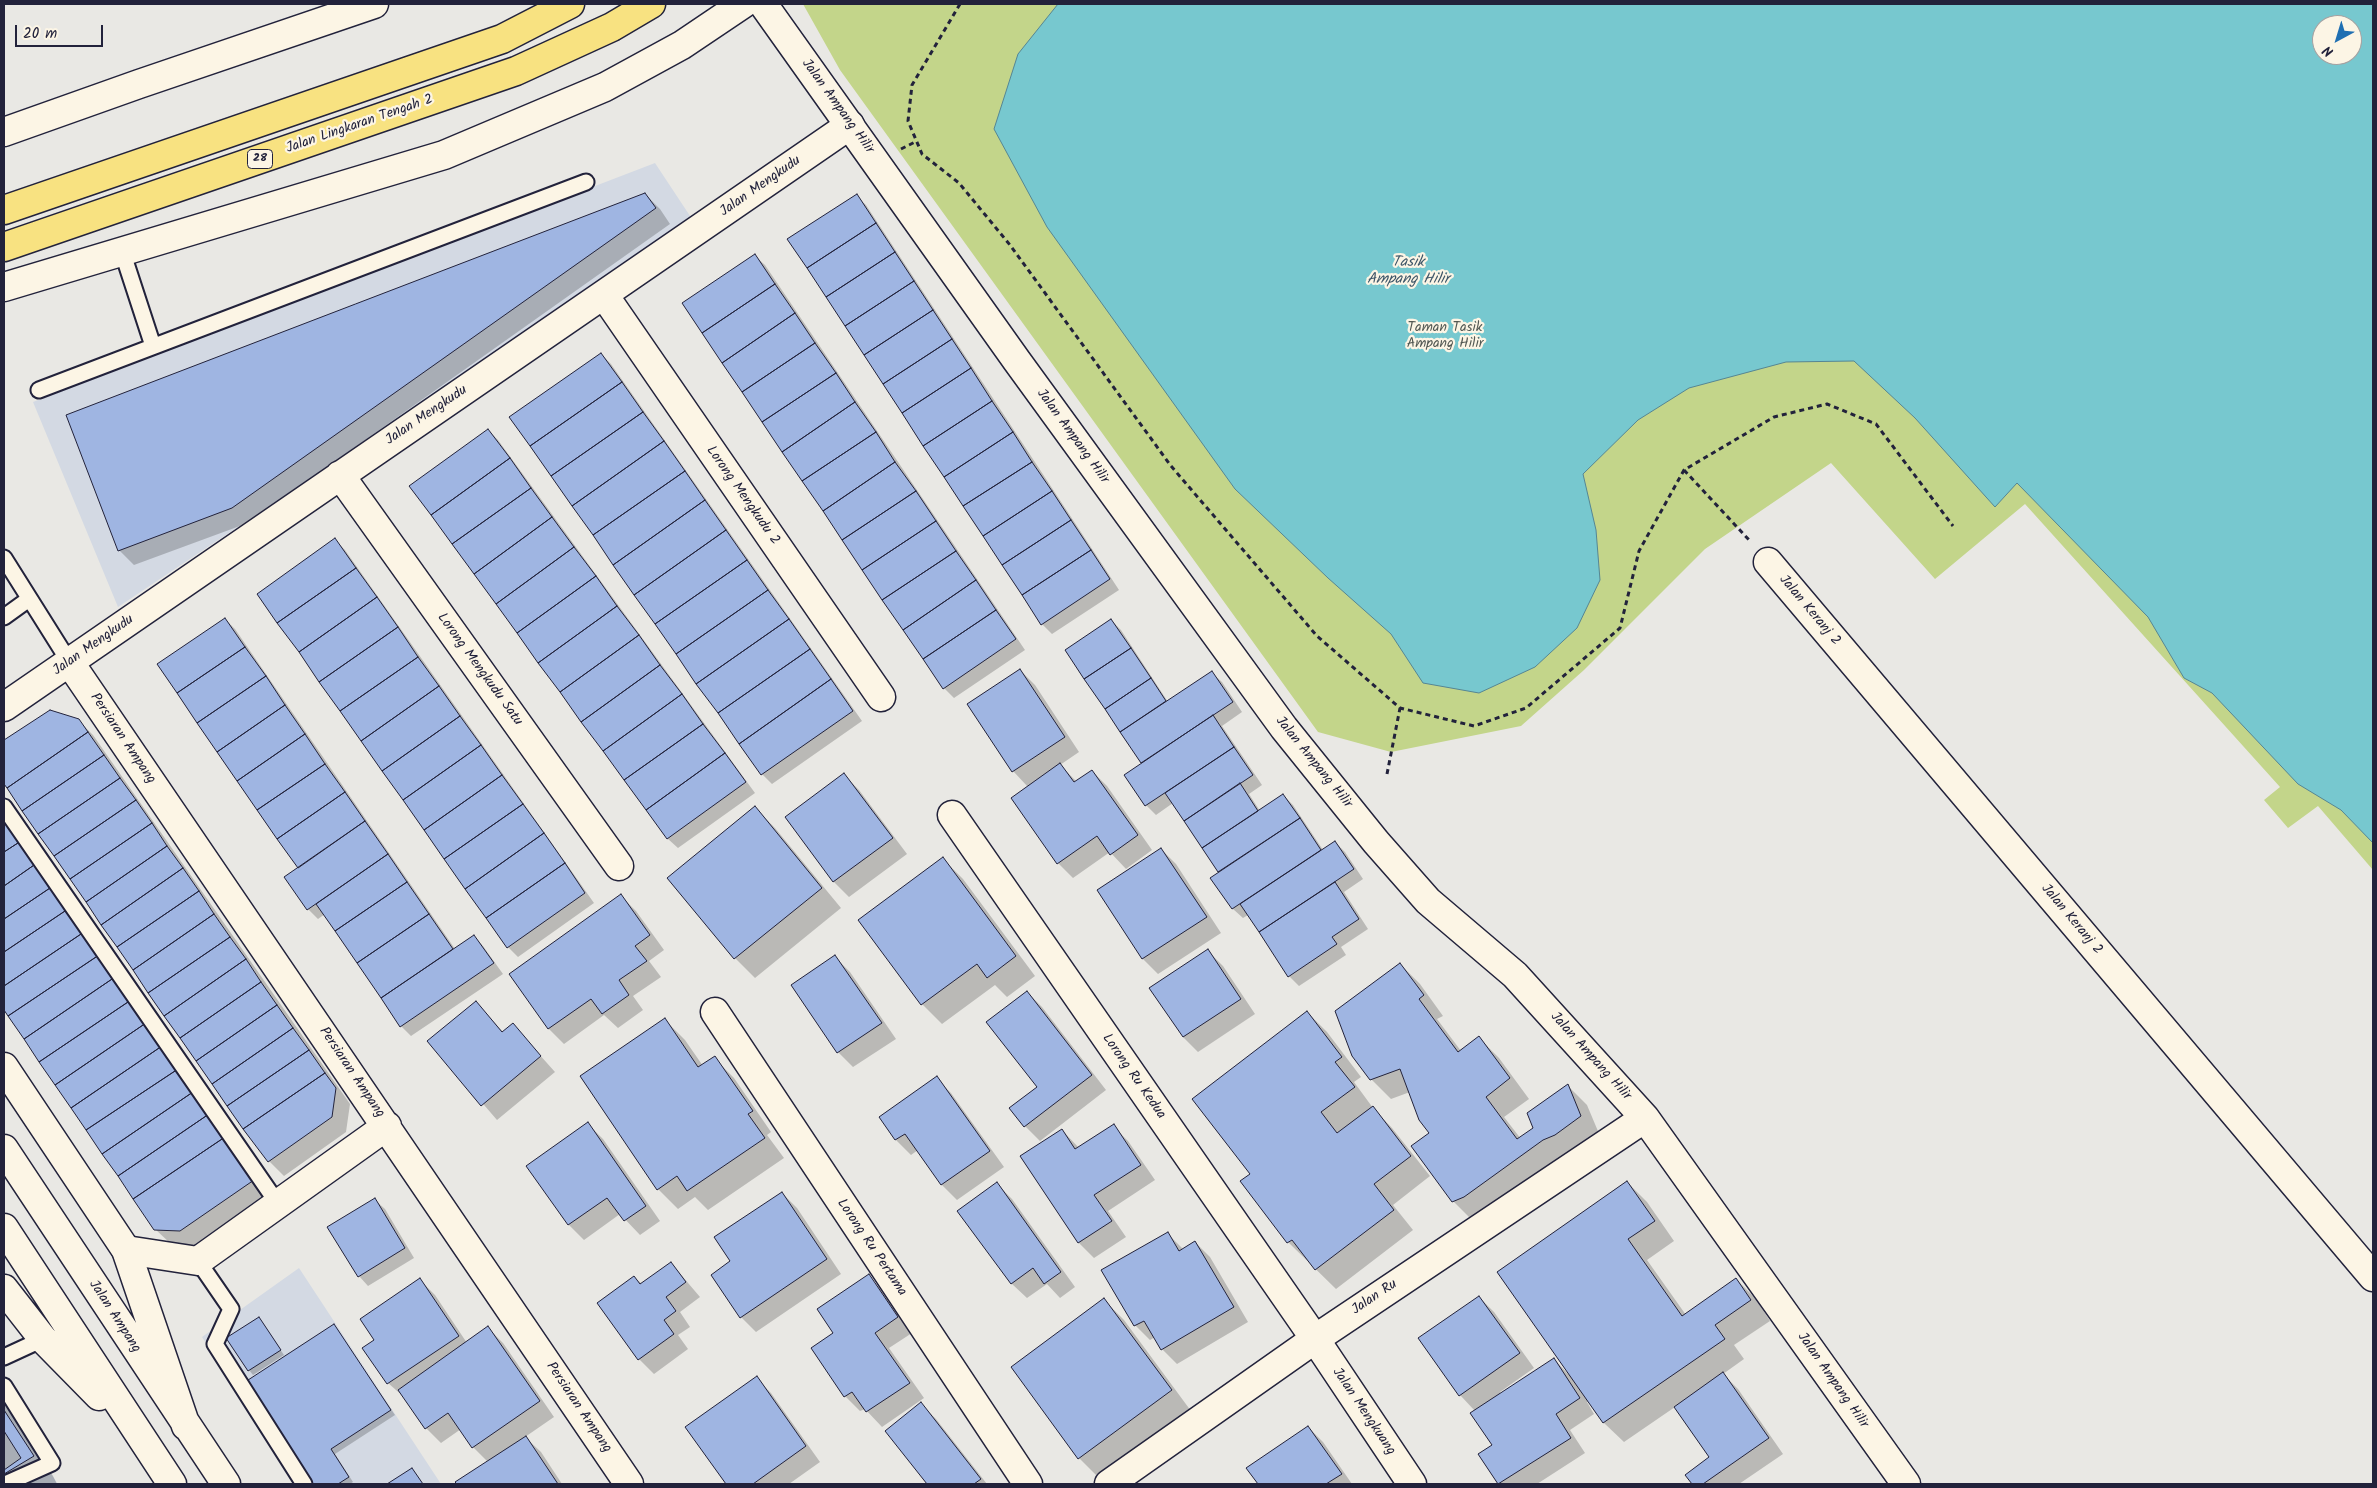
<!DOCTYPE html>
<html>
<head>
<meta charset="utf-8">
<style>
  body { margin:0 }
  #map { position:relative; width:2377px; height:1488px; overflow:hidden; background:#e9e8e4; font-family:Kalam,sans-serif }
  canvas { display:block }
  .frame { position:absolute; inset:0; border:5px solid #22223b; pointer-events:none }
  .north { position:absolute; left:2312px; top:15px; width:50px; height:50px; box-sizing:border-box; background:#fcf5e5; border:1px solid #a5a1a1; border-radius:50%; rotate:219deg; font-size:14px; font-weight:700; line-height:20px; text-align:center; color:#22223b }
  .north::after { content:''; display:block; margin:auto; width:18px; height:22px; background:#1f6fb2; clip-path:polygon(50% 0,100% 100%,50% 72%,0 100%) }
  .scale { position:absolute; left:15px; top:25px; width:88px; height:22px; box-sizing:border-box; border:2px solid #22223b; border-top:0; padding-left:6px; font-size:15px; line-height:18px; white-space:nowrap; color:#22223b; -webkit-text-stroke:4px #fcf5e5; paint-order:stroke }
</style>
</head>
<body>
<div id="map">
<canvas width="2377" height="1488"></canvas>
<div class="frame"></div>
<div class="north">N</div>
<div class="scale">20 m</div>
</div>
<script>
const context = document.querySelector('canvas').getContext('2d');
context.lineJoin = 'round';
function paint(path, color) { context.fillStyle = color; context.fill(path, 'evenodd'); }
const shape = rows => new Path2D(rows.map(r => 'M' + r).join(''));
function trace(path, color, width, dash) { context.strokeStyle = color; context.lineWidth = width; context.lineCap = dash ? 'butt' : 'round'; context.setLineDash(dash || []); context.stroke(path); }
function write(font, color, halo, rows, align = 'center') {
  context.font = font + ' Kalam,sans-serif'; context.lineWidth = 4.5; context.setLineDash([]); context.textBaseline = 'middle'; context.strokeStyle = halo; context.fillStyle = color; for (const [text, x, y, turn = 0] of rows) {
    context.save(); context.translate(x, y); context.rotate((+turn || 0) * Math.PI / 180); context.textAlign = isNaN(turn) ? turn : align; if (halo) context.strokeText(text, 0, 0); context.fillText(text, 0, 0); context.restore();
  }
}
paint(shape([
  [655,163,694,222,118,607,33,402],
  [299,1268,441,1484,298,1484,202,1337],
  [4,1398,57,1483,4,1484]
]), '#d3d9e3');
paint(shape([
  [803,4,2373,4,2373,870,2318,806,2288,828,2264,800,2280,787,2025,504,1935,579,1831,463,1705,549,1584,670,1521,726,1391,752,1318,732,840,70],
  [2322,25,2352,25,2352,55,2322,55]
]), '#c3d58a');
const water = shape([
  [1058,4,2373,4,2373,843,2341,810,2298,784,2212,693,2184,678,2148,617,2017,483,1995,507,1915,418,1854,361,1786,362,1689,388,1638,420,1583,474,1596,530,1600,580,1577,628,1535,667,1479,693,1423,683,1391,634,1328,578,1235,489,1047,227,994,129,1018,54,1058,4],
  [2322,25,2352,25,2352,55,2322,55,2322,25]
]);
paint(water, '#77c8cf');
trace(water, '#558694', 1);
paint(shape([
  [645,194,660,209,670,224,248,523,134,565,119,550],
  [856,196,866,205,1119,590,1052,634,1042,624],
  [755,256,765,265,1025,650,954,698,944,688],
  [601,354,611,364,862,721,772,784,762,774],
  [488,430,498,440,755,793,678,848,668,839,411,486],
  [335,540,345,550,594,903,518,957,508,947],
  [225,619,235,629,455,949,474,936,483,946,503,974,411,1036,401,1026,325,914,318,919,308,909,299,868],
  [1111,620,1121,630,1168,702,1212,673,1222,682,1242,712,1222,726,1262,785,1249,794,1260,811,1283,795,1293,805,1323,850,1335,842,1345,852,1363,879,1344,892,1368,929,1341,947,1346,955,1299,986,1289,976,1248,915,1243,918,1233,909,1212,878,1220,873,1173,803,1156,815,1146,805,1126,775,1143,763,1066,650],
  [1020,670,1035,685,1079,752,1060,765,1077,782,1092,771,1107,786,1152,850,1126,869,1110,852,1073,878,1058,863,1028,787,1013,771],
  [50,712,78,720,93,735,350,1104,346,1132,284,1176,269,1161,4,782,4,742],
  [844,775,859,790,907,854,849,897,834,882,787,818],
  [755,808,775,828,841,908,755,978,735,958,669,878],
  [4,810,268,1196,195,1245,171,1244,155,1229,4,1007],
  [1161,849,1176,864,1221,933,1158,974,1143,959,1098,890],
  [943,859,963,879,1035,976,1007,997,995,985,942,1024,922,1004,860,920],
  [621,896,636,911,664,950,649,961,661,977,633,996,643,1010,618,1028,604,1015,564,1044,549,1029,511,975],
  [1208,951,1223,966,1255,1014,1198,1052,1183,1037],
  [835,957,850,972,896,1039,853,1067,838,1052,793,986],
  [1400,964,1420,984,1443,1016,1437,1019,1461,1051,1479,1038,1499,1058,1529,1099,1504,1117,1521,1139,1534,1129,1567,1085,1587,1105,1600,1136,1473,1221,1453,1201,1430,1134,1410,1092,1391,1099,1371,1079],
  [1027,992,1042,1007,1106,1090,1040,1141,1025,1126,1038,1087],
  [476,1002,503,1032,513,1025,555,1072,497,1120,429,1041],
  [1307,1012,1327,1032,1361,1077,1354,1082,1373,1108,1392,1128,1430,1176,1393,1205,1413,1230,1336,1289,1288,1242,1251,1174],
  [665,1020,685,1040,703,1066,714,1058,734,1078,771,1132,767,1135,784,1158,708,1210,695,1197,678,1209,658,1189],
  [936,1078,951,1093,1004,1167,957,1200,942,1185,918,1150,911,1155,896,1140,880,1117],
  [588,1124,603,1139,660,1221,640,1235,620,1214,584,1240,569,1225,528,1166],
  [1113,1126,1128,1141,1155,1180,1108,1211,1126,1237,1094,1258,1079,1243,1062,1130,1079,1148],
  [1627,1182,1647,1202,1674,1241,1647,1260,1686,1315,1736,1279,1756,1299,1770,1321,1734,1345,1744,1359,1723,1374,1738,1389,1783,1454,1739,1484,1693,1484,1687,1475,1711,1458,1675,1407,1624,1442,1604,1423,1589,1401,1587,1402,1594,1414,1570,1430,1585,1453,1537,1484,1499,1484,1479,1454,1494,1445,1475,1411,1460,1395,1479,1297,1494,1312,1534,1368,1500,1392,1501,1394,1554,1359,1568,1374],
  [997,1184,1012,1199,1075,1287,1060,1298,1047,1284,1027,1298,1012,1284],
  [782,1193,797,1208,841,1274,756,1332,741,1317,732,1262],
  [375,1200,385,1209,414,1258,368,1286,359,1276],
  [1167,1233,1183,1249,1195,1242,1210,1257,1248,1322,1177,1364,1162,1349,1155,1337,1150,1340,1135,1325],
  [671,1263,700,1297,680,1312,690,1327,678,1335,688,1349,654,1374,639,1359,634,1277,642,1284],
  [868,1276,883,1291,912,1333,889,1348,924,1398,882,1427,865,1409,860,1411,845,1396,813,1348,835,1333],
  [420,1280,435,1295,467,1343,488,1328,503,1343,554,1417,525,1437,541,1452,562,1484,458,1484,457,1482,488,1462,473,1447,461,1429,441,1443,426,1428,404,1397,388,1383,376,1340],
  [1104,1300,1124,1320,1191,1411,1099,1478,1079,1458,1012,1367],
  [259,1318,284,1355,253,1375,249,1370],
  [334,1325,395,1415,335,1454,353,1482,350,1484,314,1484,247,1382],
  [756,1378,771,1393,820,1462,789,1484,727,1484,687,1427],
  [4,1400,53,1476,57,1484,4,1484],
  [921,1404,936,1419,987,1484,929,1484,887,1431],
  [1308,1427,1323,1442,1352,1484,1259,1484,1248,1468],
  [412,1469,423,1484,389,1484]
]), '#0003');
const building = shape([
  [645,193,656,208,232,508,118,551,66,415,645,193],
  [857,194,876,223,807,268,787,239,857,194],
  [876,223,895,252,826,297,807,268,876,223],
  [895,252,914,281,845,326,826,297,895,252],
  [755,254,775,284,702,333,682,303,755,254],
  [914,281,933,310,864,355,845,326,914,281],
  [775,284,795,313,722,363,702,333,775,284],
  [933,310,952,339,883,384,864,355,933,310],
  [795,313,815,343,742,392,722,363,795,313],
  [952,339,971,368,902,413,883,384,952,339],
  [815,343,836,373,762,422,742,392,815,343],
  [601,353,622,382,530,446,509,417,601,353],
  [971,368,992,401,923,446,902,413,971,368],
  [836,373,855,402,782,452,762,422,836,373],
  [622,382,643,412,551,476,530,446,622,382],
  [992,401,1013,432,944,477,923,446,992,401],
  [855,402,876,432,802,481,782,452,855,402],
  [643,412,664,441,572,506,551,476,643,412],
  [488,429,510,458,431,515,409,486,488,429],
  [876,432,895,462,823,511,802,481,876,432],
  [1013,432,1032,462,963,506,944,477,1013,432],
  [664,441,685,471,593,535,572,506,664,441],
  [510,458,531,488,452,544,431,515,510,458],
  [895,462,916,491,842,540,823,511,895,462],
  [1032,462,1052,491,983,536,963,506,1032,462],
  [685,471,705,500,613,565,593,535,685,471],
  [531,488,552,517,474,574,452,544,531,488],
  [916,491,936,521,862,570,842,540,916,491],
  [1052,491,1071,520,1002,565,983,536,1052,491],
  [705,500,726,530,634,595,613,565,705,500],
  [552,517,574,547,496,604,474,574,552,517],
  [1071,520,1091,550,1022,595,1002,565,1071,520],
  [936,521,956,551,882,600,862,570,936,521],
  [726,530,747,560,655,624,634,595,726,530],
  [335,538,356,568,277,623,257,594,335,538],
  [574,547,596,576,517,633,496,604,574,547],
  [1091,550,1110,579,1041,625,1022,595,1091,550],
  [956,551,976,580,903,630,882,600,956,551],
  [747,560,768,590,676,654,655,624,747,560],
  [356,568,377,597,299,652,277,623,356,568],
  [596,576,617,606,538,663,517,633,596,576],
  [976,580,996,610,923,659,903,630,976,580],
  [768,590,789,619,696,684,676,654,768,590],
  [377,597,398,627,319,682,299,652,377,597],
  [617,606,639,635,560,692,538,663,617,606],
  [996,610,1016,639,943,689,923,659,996,610],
  [225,618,245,647,177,693,157,664,225,618],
  [789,619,810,649,718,713,696,684,789,619],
  [1111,619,1131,648,1084,679,1065,650,1111,619],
  [398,627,418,657,340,711,319,682,398,627],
  [639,635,660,665,581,722,560,692,639,635],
  [245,647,266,676,197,723,177,693,245,647],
  [1131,648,1151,678,1105,709,1084,679,1131,648],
  [810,649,831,679,739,744,718,713,810,649],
  [418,657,439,686,361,741,340,711,418,657],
  [660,665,682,694,603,751,581,722,660,665],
  [1020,669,1065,737,1012,772,967,704,1020,669],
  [1212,671,1233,702,1141,763,1120,732,1212,671],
  [266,676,285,705,217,752,197,723,266,676],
  [1151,678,1166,701,1120,732,1105,709,1151,678],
  [831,679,853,711,761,775,739,744,831,679],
  [439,686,460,716,382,771,361,741,439,686],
  [682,694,703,724,624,780,603,751,682,694],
  [285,705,305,734,237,781,217,752,285,705],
  [50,710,79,719,88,732,7,788,4,784,4,740,50,710],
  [1213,715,1234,747,1145,806,1124,775,1213,715],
  [460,716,481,745,403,800,382,771,460,716],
  [703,724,725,753,646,810,624,780,703,724],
  [88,732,104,755,22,811,7,788,88,732],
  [305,734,325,764,257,810,237,781,305,734],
  [481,745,502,775,424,830,403,800,481,745],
  [1234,747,1253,775,1184,821,1165,793,1234,747],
  [725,753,746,782,667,839,646,810,725,753],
  [104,755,120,778,38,834,22,811,104,755],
  [1060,763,1074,782,1092,770,1138,835,1110,855,1097,836,1057,864,1011,798,1060,763],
  [325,764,345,792,277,839,257,810,325,764],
  [844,773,893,838,833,882,785,817,844,773],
  [502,775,523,804,444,859,424,830,502,775],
  [120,778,136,800,54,856,38,834,120,778],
  [1240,783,1258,811,1202,848,1184,821,1240,783],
  [345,792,365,821,298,868,277,839,345,792],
  [1283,794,1300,818,1218,872,1202,848,1283,794],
  [136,800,152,823,70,879,54,856,136,800],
  [523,804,544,833,465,889,444,859,523,804],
  [755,806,822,888,734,959,667,878,755,806],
  [1300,818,1321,850,1232,909,1210,878,1300,818],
  [4,819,21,841,4,852,4,819],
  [365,821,388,854,307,910,284,877,365,821],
  [152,823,167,846,86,902,70,879,152,823],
  [544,833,565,863,486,918,465,889,544,833],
  [21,841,37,863,4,886,4,852,21,841],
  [1335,841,1354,869,1259,932,1240,904,1335,841],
  [167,846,183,868,101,925,86,902,167,846],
  [1161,848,1207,917,1142,959,1097,890,1161,848],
  [388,854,407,882,335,931,316,904,388,854],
  [943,857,1016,956,987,978,977,964,921,1005,858,920,943,857],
  [37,863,53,886,4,919,4,886,37,863],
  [565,863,585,893,507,948,486,918,565,863],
  [183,868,199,891,117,947,101,925,183,868],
  [407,882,429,914,357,963,335,931,407,882],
  [1335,882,1359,919,1332,937,1337,944,1288,977,1259,932,1335,882],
  [53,886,68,909,4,952,4,919,53,886],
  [199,891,214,914,133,970,117,947,199,891],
  [621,894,650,935,635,946,647,961,619,980,629,995,602,1014,591,999,548,1029,509,974,621,894],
  [68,909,84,932,4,986,4,952,68,909],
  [214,914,230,937,148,993,133,970,214,914],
  [429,914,453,949,381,998,357,963,429,914],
  [84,932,99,955,8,1016,4,1010,4,986,84,932],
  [474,935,494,963,400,1027,381,998,474,935],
  [230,937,246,959,164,1016,148,993,230,937],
  [1208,949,1241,999,1183,1037,1149,988,1208,949],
  [99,955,115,977,24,1039,8,1016,99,955],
  [835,955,882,1023,837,1053,791,985,835,955],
  [246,959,261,982,180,1038,164,1016,246,959],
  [1400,963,1424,995,1419,999,1458,1052,1479,1036,1510,1078,1486,1097,1517,1139,1533,1128,1527,1113,1568,1084,1581,1116,1555,1135,1543,1140,1464,1197,1452,1202,1411,1146,1429,1133,1419,1120,1400,1069,1370,1080,1352,1056,1335,1011,1400,963],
  [115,977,131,1000,39,1062,24,1039,115,977],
  [261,982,277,1005,196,1061,180,1038,261,982],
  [1027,991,1092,1075,1024,1127,1009,1108,1037,1087,986,1022,1027,991],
  [131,1000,146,1023,55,1085,39,1062,131,1000],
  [476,1001,502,1032,513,1023,541,1056,481,1106,427,1041,476,1001],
  [277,1005,293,1028,212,1084,196,1061,277,1005],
  [1307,1011,1342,1057,1335,1062,1355,1087,1321,1112,1337,1133,1373,1106,1411,1156,1374,1184,1394,1210,1315,1270,1292,1240,1287,1243,1240,1181,1250,1174,1192,1099,1307,1011],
  [665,1018,698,1067,715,1056,753,1111,748,1114,765,1138,687,1191,677,1176,657,1190,580,1076,665,1018],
  [146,1023,162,1046,71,1108,55,1085,146,1023],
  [293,1028,309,1050,227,1106,212,1084,293,1028],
  [162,1046,178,1069,86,1130,71,1108,162,1046],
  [309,1050,325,1073,243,1129,227,1106,309,1050],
  [178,1069,193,1092,102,1154,86,1130,178,1069],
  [325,1073,336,1088,332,1117,268,1162,243,1129,325,1073],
  [937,1076,990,1151,941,1185,905,1134,895,1140,879,1117,937,1076],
  [193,1092,209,1114,118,1176,102,1154,193,1092],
  [209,1114,225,1137,133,1199,118,1176,209,1114],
  [588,1122,646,1206,624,1221,607,1198,568,1225,526,1166,588,1122],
  [1114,1124,1141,1165,1094,1195,1112,1221,1078,1243,1020,1156,1062,1129,1075,1149,1114,1124],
  [225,1137,254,1180,180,1231,154,1230,133,1199,225,1137],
  [1627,1181,1655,1221,1628,1239,1682,1316,1736,1278,1751,1300,1715,1325,1725,1339,1603,1423,1497,1272,1627,1181],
  [997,1182,1061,1272,1044,1284,1033,1268,1011,1284,957,1211,997,1182],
  [782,1192,827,1259,740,1318,711,1275,730,1261,714,1237,782,1192],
  [375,1198,405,1248,358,1277,327,1227,375,1198],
  [1168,1232,1179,1251,1195,1241,1234,1307,1161,1350,1144,1321,1134,1326,1101,1270,1168,1232],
  [671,1262,686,1282,666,1297,676,1311,664,1320,674,1334,638,1360,597,1303,634,1276,640,1284,671,1262],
  [869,1274,898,1317,875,1333,910,1383,866,1412,852,1392,844,1397,811,1348,833,1333,817,1309,869,1274],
  [420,1278,459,1336,387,1384,362,1348,374,1340,360,1319,420,1278],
  [1479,1296,1520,1353,1459,1396,1418,1338,1479,1296],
  [1104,1298,1172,1390,1078,1459,1011,1367,1104,1298],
  [259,1317,281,1350,248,1371,226,1338,259,1317],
  [334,1324,391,1410,331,1449,349,1477,338,1484,313,1484,245,1382,334,1324],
  [488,1326,540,1401,472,1448,448,1413,425,1429,398,1390,488,1326],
  [1554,1358,1580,1398,1556,1414,1571,1438,1498,1484,1478,1454,1492,1445,1470,1413,1554,1358],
  [1723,1372,1769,1438,1703,1484,1692,1484,1685,1475,1709,1457,1674,1407,1723,1372],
  [757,1376,806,1446,753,1484,726,1484,685,1427,757,1376],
  [921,1402,981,1479,974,1484,927,1484,885,1431,921,1402],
  [4,1410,34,1456,4,1474,4,1410],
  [1308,1426,1342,1474,1326,1484,1258,1484,1246,1468,1308,1426],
  [4,1431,21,1458,4,1470,4,1431],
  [526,1436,558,1484,457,1484,455,1482,526,1436],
  [412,1468,423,1484,387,1484,412,1468]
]);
paint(building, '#9fb5e2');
trace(building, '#22223b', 1);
const service = shape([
  [122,251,153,346],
  [39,390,586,182],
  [4,558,70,663],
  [4,617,29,599],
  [4,807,278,1204],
  [198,1261,231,1309,215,1344,304,1484],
  [4,1357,43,1339],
  [4,1386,52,1463,5,1484]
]);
const minor = shape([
  [604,295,881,697],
  [340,475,619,866],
  [1768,562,2373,1277],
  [70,663,629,1484],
  [4,707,850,125],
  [952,815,1315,1339,1412,1484],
  [715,1012,1028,1484],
  [126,1250,198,1261,387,1126]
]);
const tertiary = shape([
  [763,4,1017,361,1284,728,1376,842,1428,901,1515,975,1645,1118,1906,1484],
  [1109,1484,1315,1339,1645,1118]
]);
const secondary = shape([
  [4,132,139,84,374,4],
  [4,287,444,155,605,87,682,45,743,4],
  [4,1067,126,1250,186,1426],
  [4,1149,226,1484],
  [4,1228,172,1484],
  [4,1289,43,1339,99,1396]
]);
const trunk = shape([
  [4,210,502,39,570,4],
  [4,247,516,71,612,27,651,4]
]);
trace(service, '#22223b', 19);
trace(minor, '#22223b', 31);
trace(tertiary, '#22223b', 31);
trace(secondary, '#22223b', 31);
trace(trunk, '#22223b', 31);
trace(shape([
  [960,4,912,85,908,121,922,154,959,183,1010,245,1171,466,1317,636,1400,708,1474,726,1526,708,1620,628,1639,551,1684,470,1774,417,1827,404,1876,424,1953,526],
  [901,149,917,141],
  [1684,470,1750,541],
  [1387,774,1400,708]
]), '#22223b', 3, [5, 4]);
trace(service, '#fcf5e5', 15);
trace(minor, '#fcf5e5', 28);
trace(tertiary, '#fcf5e5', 28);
trace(secondary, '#fcf5e5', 28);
trace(trunk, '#f8e281', 28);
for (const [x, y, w] of [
  [260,159,25]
]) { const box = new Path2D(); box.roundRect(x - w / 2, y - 9.5, w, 19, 4); context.fillStyle = '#fcf5e5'; context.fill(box); trace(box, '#22223b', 1); }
write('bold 12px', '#22223b', null, [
  ["28",260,159]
]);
write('14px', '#22223b', '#fcf5e5', [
  ["Jalan Ampang Hilir",837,107,54],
  ["Jalan Lingkaran Tengah 2",360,125,-19],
  ["Jalan Mengkudu",761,187,-35],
  ["Jalan Mengkudu",427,416,-34],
  ["Jalan Ampang Hilir",1072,437,54],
  ["Lorong Mengkudu 2",742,496,55],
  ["Jalan Keranj 2",1809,611,50],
  ["Jalan Mengkudu",94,646,-35],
  ["Lorong Mengkudu Satu",479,670,54],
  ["Persiaran Ampang",122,739,56],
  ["Jalan Ampang Hilir",1313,763,51],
  ["Jalan Keranj 2",2071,920,50],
  ["Jalan Ampang Hilir",1590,1057,48],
  ["Persiaran Ampang",351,1073,56],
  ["Lorong Ru Kedua",1133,1077,55],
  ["Lorong Ru Pertama",871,1248,56],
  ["Jalan Ru",1375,1298,-34],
  ["Jalan Ampang",114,1317,57],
  ["Jalan Ampang Hilir",1832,1381,55],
  ["Persiaran Ampang",578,1408,56],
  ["Jalan Mengkuang",1363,1412,56]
]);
write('14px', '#525853', '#fcf5e5', [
  ["Taman Tasik",1445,329],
  ["Ampang Hilir",1445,345]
]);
write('italic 15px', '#3c5467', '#fcf5e5', [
  ["Tasik",1408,263],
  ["Ampang Hilir",1408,280]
]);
</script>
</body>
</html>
